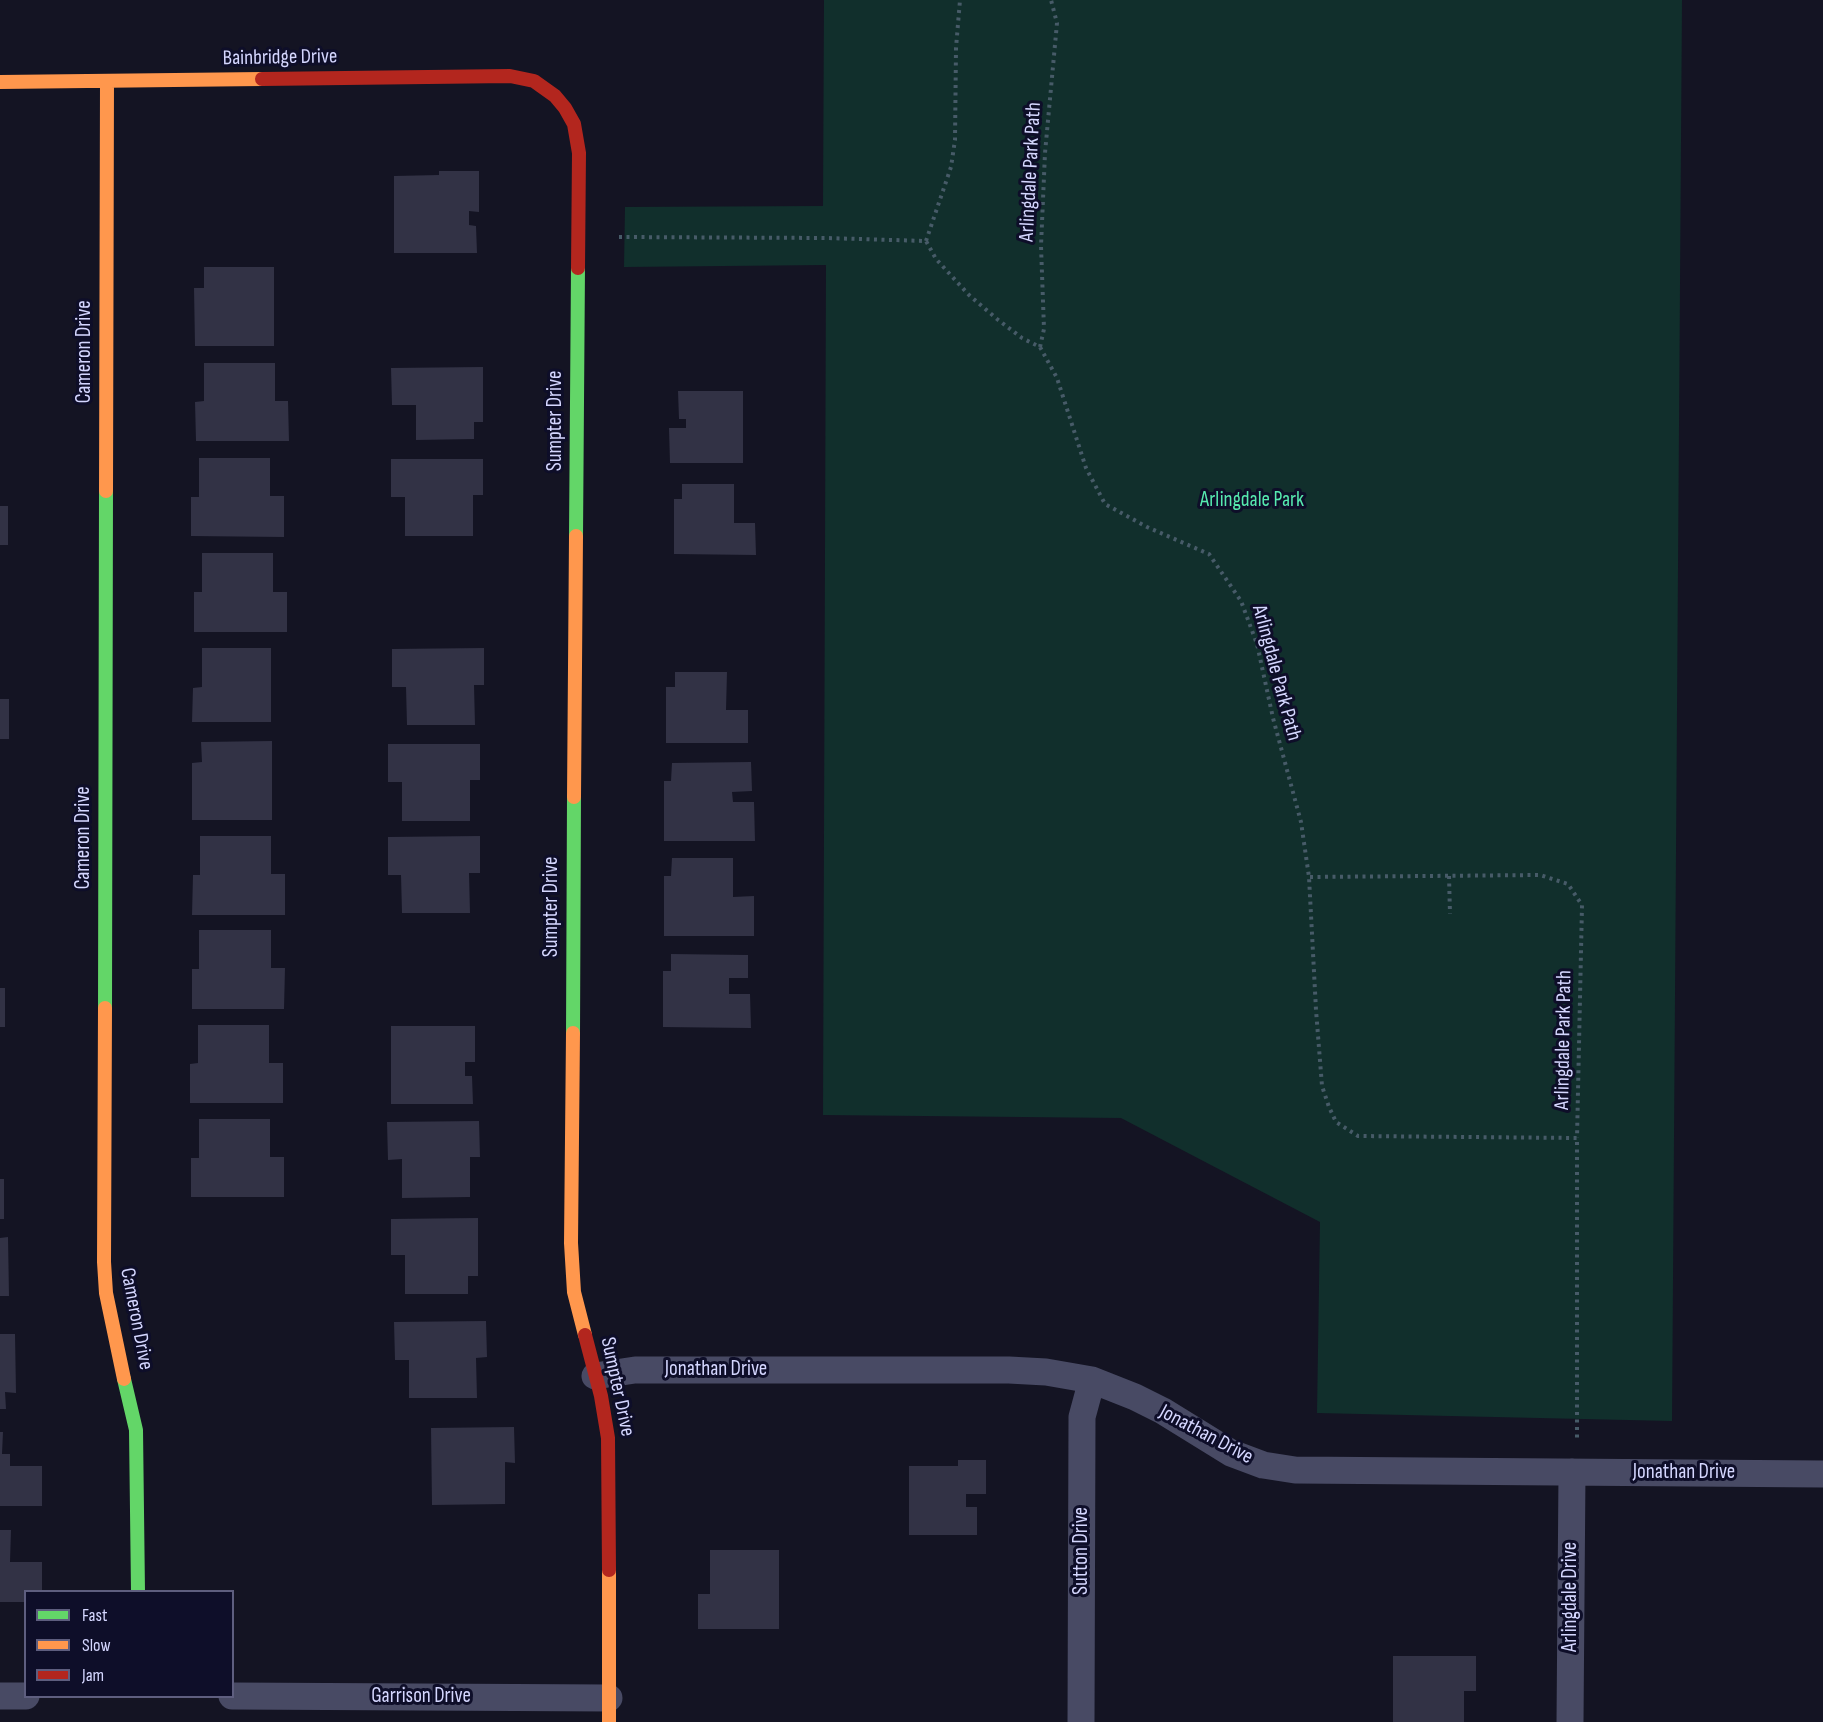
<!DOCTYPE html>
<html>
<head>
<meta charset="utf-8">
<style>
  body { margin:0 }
  #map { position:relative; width:1823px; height:1722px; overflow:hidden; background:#141423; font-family:"Sofia Sans Condensed",sans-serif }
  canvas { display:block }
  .legend { position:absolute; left:24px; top:1590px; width:210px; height:108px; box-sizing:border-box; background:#0e0e29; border:2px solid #5e5e7f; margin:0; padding:8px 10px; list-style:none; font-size:18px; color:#d5d7ff }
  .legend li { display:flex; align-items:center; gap:12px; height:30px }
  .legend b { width:30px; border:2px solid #5e5e7f }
</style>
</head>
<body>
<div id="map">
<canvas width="1823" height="1722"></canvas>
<ul class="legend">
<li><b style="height:8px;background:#63d668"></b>Fast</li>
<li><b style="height:8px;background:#ff974d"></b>Slow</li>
<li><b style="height:8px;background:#b3261e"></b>Jam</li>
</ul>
</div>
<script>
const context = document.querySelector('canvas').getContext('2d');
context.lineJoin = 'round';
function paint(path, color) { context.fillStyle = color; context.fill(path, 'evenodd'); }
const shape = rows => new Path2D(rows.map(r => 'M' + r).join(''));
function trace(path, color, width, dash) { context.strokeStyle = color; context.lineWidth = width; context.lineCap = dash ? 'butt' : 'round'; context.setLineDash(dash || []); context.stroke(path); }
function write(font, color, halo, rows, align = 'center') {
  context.font = font + ' "Sofia Sans Condensed",sans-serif'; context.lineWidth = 6; context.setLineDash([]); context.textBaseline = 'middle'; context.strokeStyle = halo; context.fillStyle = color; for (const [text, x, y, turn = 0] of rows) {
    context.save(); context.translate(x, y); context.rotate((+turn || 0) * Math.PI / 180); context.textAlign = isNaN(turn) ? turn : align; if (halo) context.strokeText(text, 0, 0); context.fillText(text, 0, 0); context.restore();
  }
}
paint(shape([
  [824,0,1682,0,1672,1421,1317,1413,1320,1222,1121,1118,823,1115,826,265,624,267,625,207,823,206]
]), '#112f2c');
paint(shape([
  [439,171,479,171,479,212,469,211,469,225,476,226,477,253,394,253,394,176,439,175],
  [204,267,274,267,274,346,195,346,194,288,204,288],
  [204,363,275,363,275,401,288,401,289,441,196,441,195,402,204,401],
  [483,367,483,422,474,422,474,439,416,440,416,405,392,405,391,368],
  [678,391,743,391,743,463,670,463,669,428,686,428,686,419,679,419],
  [199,458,270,458,270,496,284,496,284,537,191,536,191,497,199,497],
  [391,459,483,459,483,495,473,495,473,536,405,536,405,497,391,497],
  [682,484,734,484,734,523,755,523,756,555,674,554,674,499,682,499],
  [0,506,8,506,8,545,0,545],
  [202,553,273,553,273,592,287,592,287,632,194,632,194,592,202,592],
  [202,648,271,648,271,722,192,722,193,688,202,687],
  [484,648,484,685,474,685,475,725,407,725,406,687,392,687,392,649],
  [675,672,727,672,726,710,748,710,748,743,666,743,666,687,675,687],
  [0,699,9,699,9,739,0,739],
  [272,741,272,820,192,820,192,763,202,762,201,742],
  [388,744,480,744,480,780,470,780,470,821,402,821,402,782,388,782],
  [751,762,752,791,732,792,733,802,754,802,755,841,664,841,664,781,671,781,672,763],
  [200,836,271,836,271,874,285,874,285,915,192,915,193,875,200,875],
  [480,836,480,873,469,873,470,913,402,913,401,875,388,875,388,837],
  [672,858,733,858,733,897,754,896,754,936,664,936,664,876,671,876],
  [199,930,271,930,271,968,285,968,284,1009,192,1009,192,969,199,969],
  [671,954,748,955,748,978,729,978,729,994,750,994,751,1028,663,1027,663,971,671,971],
  [0,988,5,988,5,1027,0,1027],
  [198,1025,269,1025,269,1063,283,1063,283,1103,190,1103,190,1064,198,1063],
  [391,1026,475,1026,475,1062,465,1062,465,1076,472,1076,473,1104,391,1104],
  [199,1119,270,1119,270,1157,284,1157,284,1197,191,1197,191,1158,199,1158],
  [479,1121,480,1157,470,1157,470,1197,402,1198,402,1159,388,1160,387,1122],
  [0,1179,4,1179,4,1219,0,1219],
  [478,1218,478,1276,468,1276,468,1294,405,1294,405,1255,391,1255,391,1219],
  [8,1237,9,1296,0,1296,0,1238],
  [486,1321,487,1357,476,1358,477,1398,409,1398,409,1360,395,1360,394,1322],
  [0,1334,15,1334,16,1393,5,1392,6,1409,0,1409],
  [514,1427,515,1463,505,1462,505,1504,432,1505,431,1428],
  [0,1432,3,1432,2,1454,10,1454,10,1466,42,1466,42,1506,0,1506],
  [958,1460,986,1460,986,1494,966,1494,966,1507,977,1507,977,1535,909,1535,909,1466,958,1466],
  [0,1530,11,1530,10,1562,42,1562,42,1592,26,1592,26,1602,0,1602],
  [710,1550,779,1550,779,1629,698,1629,698,1594,710,1594],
  [1393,1656,1476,1656,1476,1691,1464,1691,1464,1722,1393,1722]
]), '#323245');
trace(shape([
  [619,237,826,238,926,241,936,259,969,295,997,319,1022,338,1040,347,1057,378,1086,468,1105,504,1147,527,1209,554,1241,601,1257,644,1273,718,1301,822,1309,877,1316,1010,1322,1086,1329,1107,1336,1122,1358,1136,1577,1138,1577,1441],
  [926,241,951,167,955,140,956,48,960,0],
  [1040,347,1044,329,1041,246,1045,153,1057,23,1051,0],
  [1449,876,1450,914],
  [1310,877,1540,875,1568,884,1582,905,1577,1138]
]), '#475b68', 4, [3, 4.5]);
trace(shape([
  [595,1376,635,1370,1009,1370,1046,1372,1092,1380,1135,1397,1163,1411,1231,1453,1263,1465,1295,1470,1823,1474],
  [0,1696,26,1696],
  [232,1696,609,1698],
  [1081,1722,1082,1417,1092,1380],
  [1570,1722,1572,1472]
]), '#484a64', 27);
trace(shape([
  [576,536,578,268],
  [105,1008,106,491],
  [573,1033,574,797],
  [124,1379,136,1430,138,1592]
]), '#63d668', 14);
trace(shape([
  [0,82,262,79],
  [106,491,107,81],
  [574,797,576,536],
  [105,1008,104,1262,106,1293,124,1379],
  [573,1033,571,1243,574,1292,585,1335],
  [609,1570,609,1722]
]), '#ff974d', 14);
trace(shape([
  [262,79,510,76,534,81,555,96,565,108,574,124,579,153,578,268],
  [585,1335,601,1396,608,1438,609,1570]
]), '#b3261e', 14);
write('21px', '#d5d7ff', '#0e0e29', [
  ["Bainbridge Drive",280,58,-1],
  ["Arlingdale Park Path",1031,172,-87],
  ["Cameron Drive",85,352,-90],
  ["Sumpter Drive",556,421,-90],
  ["Arlingdale Park Path",1276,673,75],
  ["Cameron Drive",84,838,-90],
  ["Sumpter Drive",552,907,-90],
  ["Arlingdale Park Path",1564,1040,-89],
  ["Cameron Drive",136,1319,79],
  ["Jonathan Drive",716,1370],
  ["Sumpter Drive",617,1387,78],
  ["Jonathan Drive",1206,1435,28],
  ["Jonathan Drive",1684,1473],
  ["Sutton Drive",1082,1551,-90],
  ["Arlingdale Drive",1571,1597,-90],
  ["Garrison Drive",421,1697]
]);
write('21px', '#56eaaf', '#0e0e29', [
  ["Arlingdale Park",1252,501]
]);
</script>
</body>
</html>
